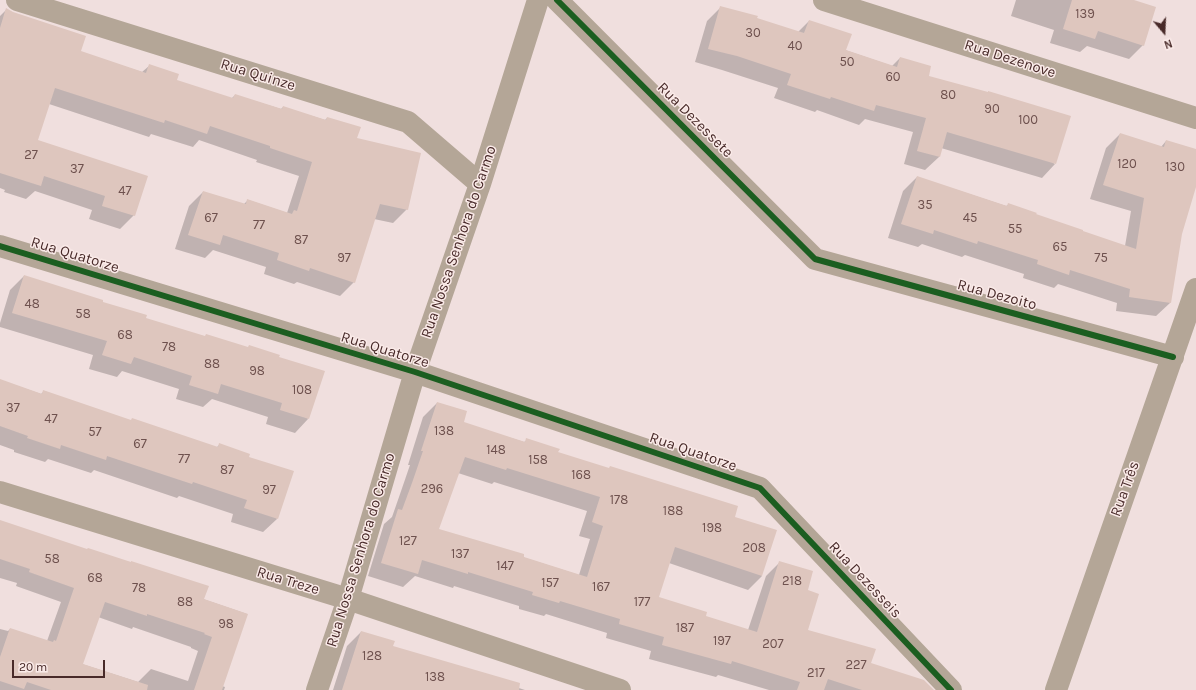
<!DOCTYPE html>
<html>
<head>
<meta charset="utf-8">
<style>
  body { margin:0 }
  #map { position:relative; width:1196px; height:690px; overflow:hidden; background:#f0dfde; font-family:Karla,sans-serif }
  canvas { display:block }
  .north { position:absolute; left:1144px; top:12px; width:40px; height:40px; -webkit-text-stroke:3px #faeae8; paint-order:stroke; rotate:161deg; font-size:11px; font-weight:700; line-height:16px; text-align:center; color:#482a29 }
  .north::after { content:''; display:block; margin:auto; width:14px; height:18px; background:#482a29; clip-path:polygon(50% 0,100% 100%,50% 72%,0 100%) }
  .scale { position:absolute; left:12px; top:660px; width:93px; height:18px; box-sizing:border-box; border:2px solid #482a29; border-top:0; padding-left:5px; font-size:12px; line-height:14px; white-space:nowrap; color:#482a29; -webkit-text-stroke:3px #faeae8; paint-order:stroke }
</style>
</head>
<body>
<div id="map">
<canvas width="1196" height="690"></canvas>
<div class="north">N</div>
<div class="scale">20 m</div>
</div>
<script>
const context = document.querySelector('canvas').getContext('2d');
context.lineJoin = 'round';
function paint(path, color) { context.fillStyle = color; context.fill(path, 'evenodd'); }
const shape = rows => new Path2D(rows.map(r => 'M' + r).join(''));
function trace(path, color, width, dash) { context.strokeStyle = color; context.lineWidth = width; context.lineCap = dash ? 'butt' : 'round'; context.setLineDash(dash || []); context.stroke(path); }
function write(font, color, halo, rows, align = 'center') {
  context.font = font + ' Karla,sans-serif'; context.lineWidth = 3; context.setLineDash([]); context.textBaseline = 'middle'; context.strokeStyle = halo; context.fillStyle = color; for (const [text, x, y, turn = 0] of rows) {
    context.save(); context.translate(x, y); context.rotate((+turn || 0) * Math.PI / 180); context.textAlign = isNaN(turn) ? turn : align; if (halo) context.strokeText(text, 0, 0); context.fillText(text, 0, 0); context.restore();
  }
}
paint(shape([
  [1016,0,1131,0,1143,45,1129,59,1087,46,1080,52,1050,43,1054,30,1011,16],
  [721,7,798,32,809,21,845,50,892,66,900,58,1055,164,1042,178,941,148,939,157,925,170,904,164,913,132,865,119,859,125,817,110,815,112,774,98,778,88,722,70,695,62,707,21],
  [6,10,80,52,142,72,149,66,176,81,231,99,235,95,281,109,283,107,325,120,327,118,356,139,407,209,393,223,374,219,354,282,340,296,297,282,294,284,264,274,266,267,213,250,205,258,175,249,189,206,203,192,243,205,248,200,287,213,299,176,256,162,257,160,199,140,193,147,151,134,149,137,49,104,37,140,134,215,120,229,89,219,92,210,35,191,26,199,4,192,5,190,0,188,0,16],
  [1120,134,1161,147,1166,141,1196,150,1196,183,1181,234,1170,303,1156,316,1116,311,1117,303,1058,284,1054,288,1023,278,1024,274,965,255,962,257,922,244,918,247,888,238,903,191,917,177,1006,206,1008,205,1082,232,1125,246,1131,211,1090,199,1106,148],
  [24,276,101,302,145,319,278,358,308,419,295,433,266,424,268,417,212,399,203,407,176,399,179,389,122,371,117,377,89,369,93,355,0,327,0,323,10,290],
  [0,380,41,394,44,391,131,421,216,448,219,445,248,457,277,519,263,532,231,522,233,514,179,496,177,498,94,470,91,473,48,459,45,462,14,452,14,450,0,445],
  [437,403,463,423,524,442,527,440,557,453,734,517,762,576,748,590,669,563,658,598,705,617,748,630,766,576,780,562,806,591,807,630,870,664,908,690,769,690,718,675,716,677,649,659,651,651,606,638,607,633,546,614,544,616,519,609,519,606,454,586,453,588,415,576,403,587,368,576,384,524,392,517,399,497,410,465,408,465,423,417],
  [458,473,492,484,494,482,587,511,579,536,590,539,579,575,437,530],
  [0,523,203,599,247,614,222,686,225,687,224,690,0,690,0,629,8,631,10,629,47,641,61,602,16,586,17,583,0,578],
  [98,617,132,629,133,627,191,647,191,648,198,651,188,681,151,669,138,682,82,664],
  [361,632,392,647,525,690,333,690,347,646]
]), '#0003');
paint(shape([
  [1072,0,1134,0,1156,7,1144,46,1098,31,1095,39,1063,29],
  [720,6,758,16,757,18,804,33,809,20,852,34,846,50,897,67,900,57,931,66,929,76,988,92,988,91,1071,116,1056,164,947,132,940,157,917,151,926,118,876,105,874,111,831,97,830,99,787,85,791,74,737,56,708,49],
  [6,8,13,12,86,36,81,51,146,73,149,64,179,74,177,80,233,98,235,94,282,109,283,106,326,120,327,117,361,127,357,138,421,153,408,210,380,204,355,283,310,268,309,271,277,260,279,253,223,235,220,245,188,235,203,191,246,204,247,199,292,214,294,210,297,211,312,162,270,148,270,146,210,126,207,134,165,120,164,123,55,88,38,140,148,176,135,216,102,206,105,196,44,176,41,186,0,173,0,28],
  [1120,133,1164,147,1166,140,1196,149,1196,187,1182,234,1171,303,1129,297,1130,289,1070,270,1069,275,1037,264,1038,260,978,241,977,244,934,230,933,234,901,224,917,176,1007,206,1008,203,1037,213,1036,214,1083,230,1083,231,1136,249,1144,198,1103,185],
  [24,275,103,300,103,302,147,315,146,318,205,336,206,334,248,347,249,345,280,355,279,357,325,371,309,419,280,410,282,403,221,384,218,394,189,385,192,376,134,357,131,364,102,355,107,341,12,313],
  [0,379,42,394,43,390,131,420,132,418,218,447,219,443,250,454,249,457,294,471,278,519,244,508,247,500,193,482,192,484,107,456,106,460,61,445,60,449,27,438,28,436,0,426],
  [437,402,467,411,464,422,525,442,526,438,560,449,558,452,609,468,610,466,738,506,735,517,777,530,762,576,675,547,659,597,707,612,706,616,757,632,779,561,813,571,808,590,819,594,808,630,876,649,871,663,924,680,934,690,862,690,828,679,824,690,797,690,800,682,732,661,731,664,662,645,664,637,619,624,620,619,560,601,559,603,532,595,533,592,468,572,468,574,422,560,418,574,381,563,398,509,402,510,412,483,423,451,421,451],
  [465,457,506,470,507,468,600,497,592,522,603,526,587,577,524,557,524,554,439,529],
  [0,520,87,549,88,548,131,562,131,561,209,586,204,599,248,614,222,690,194,690,212,637,204,634,205,633,147,614,147,616,105,602,83,664,148,685,147,690,51,690,27,682,24,689,0,681,0,657,10,628,53,642,54,640,56,641,74,588,29,572,30,569,0,559],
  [361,631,395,641,393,646,520,683,519,690,342,690]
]), '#dec6be');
trace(shape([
  [17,0,408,122,480,184],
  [557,0,815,259,1173,357],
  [824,0,1196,118],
  [0,246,415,372,760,488,951,690],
  [0,492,348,599,620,690],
  [317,690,348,599,415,372,480,184,538,0],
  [1056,690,1196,289]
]), '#b4a697', 22);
trace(shape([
  [557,0,815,259,1173,357],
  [0,246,415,372,760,488,951,690]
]), '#1b5e20', 6);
write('13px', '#6e514e', null, [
  ["139",1085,14],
  ["30",753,33],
  ["40",795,46],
  ["50",847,62],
  ["60",893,77],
  ["80",948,95],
  ["90",992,109],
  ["100",1028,120],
  ["27",31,155],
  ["120",1127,164],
  ["130",1175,167],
  ["37",77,169],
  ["47",125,191],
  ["35",925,205],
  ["67",211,218],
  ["45",970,218],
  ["77",259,225],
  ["55",1015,229],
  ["87",301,240],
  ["65",1060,247],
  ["97",344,258],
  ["75",1101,258],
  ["48",32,304],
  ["58",83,314],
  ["68",125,335],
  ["78",169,347],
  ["88",212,364],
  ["98",257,371],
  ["108",302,390],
  ["37",13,408],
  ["47",51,419],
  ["138",444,431],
  ["57",95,432],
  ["67",140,444],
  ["148",496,450],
  ["77",184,459],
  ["158",538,460],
  ["87",227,470],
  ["168",581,475],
  ["296",432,489],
  ["97",269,490],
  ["178",619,500],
  ["188",673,511],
  ["198",712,528],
  ["127",408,541],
  ["208",754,548],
  ["137",460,554],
  ["58",52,559],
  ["147",505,566],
  ["68",95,578],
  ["218",792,581],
  ["157",550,583],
  ["167",601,587],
  ["78",139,588],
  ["88",185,602],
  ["177",642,602],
  ["98",226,624],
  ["187",685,628],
  ["197",722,641],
  ["207",773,644],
  ["128",372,656],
  ["227",856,665],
  ["217",816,673],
  ["138",435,677]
]);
write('15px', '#482a29', '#faeae8', [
  ["Rua Dezenove",1010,59,18],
  ["Rua Quinze",258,75,17],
  ["Rua Dezessete",695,120,45],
  ["Rua Nossa Senhora do Carmo",459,242,-71],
  ["Rua Quatorze",75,255,17],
  ["Rua Dezoito",997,295,15],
  ["Rua Quatorze",385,350,17],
  ["Rua Quatorze",693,452,19],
  ["Rua Três",1125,489,-70],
  ["Rua Nossa Senhora do Carmo",361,550,-73],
  ["Rua Dezesseis",865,580,47],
  ["Rua Treze",288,581,17]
]);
</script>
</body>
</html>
